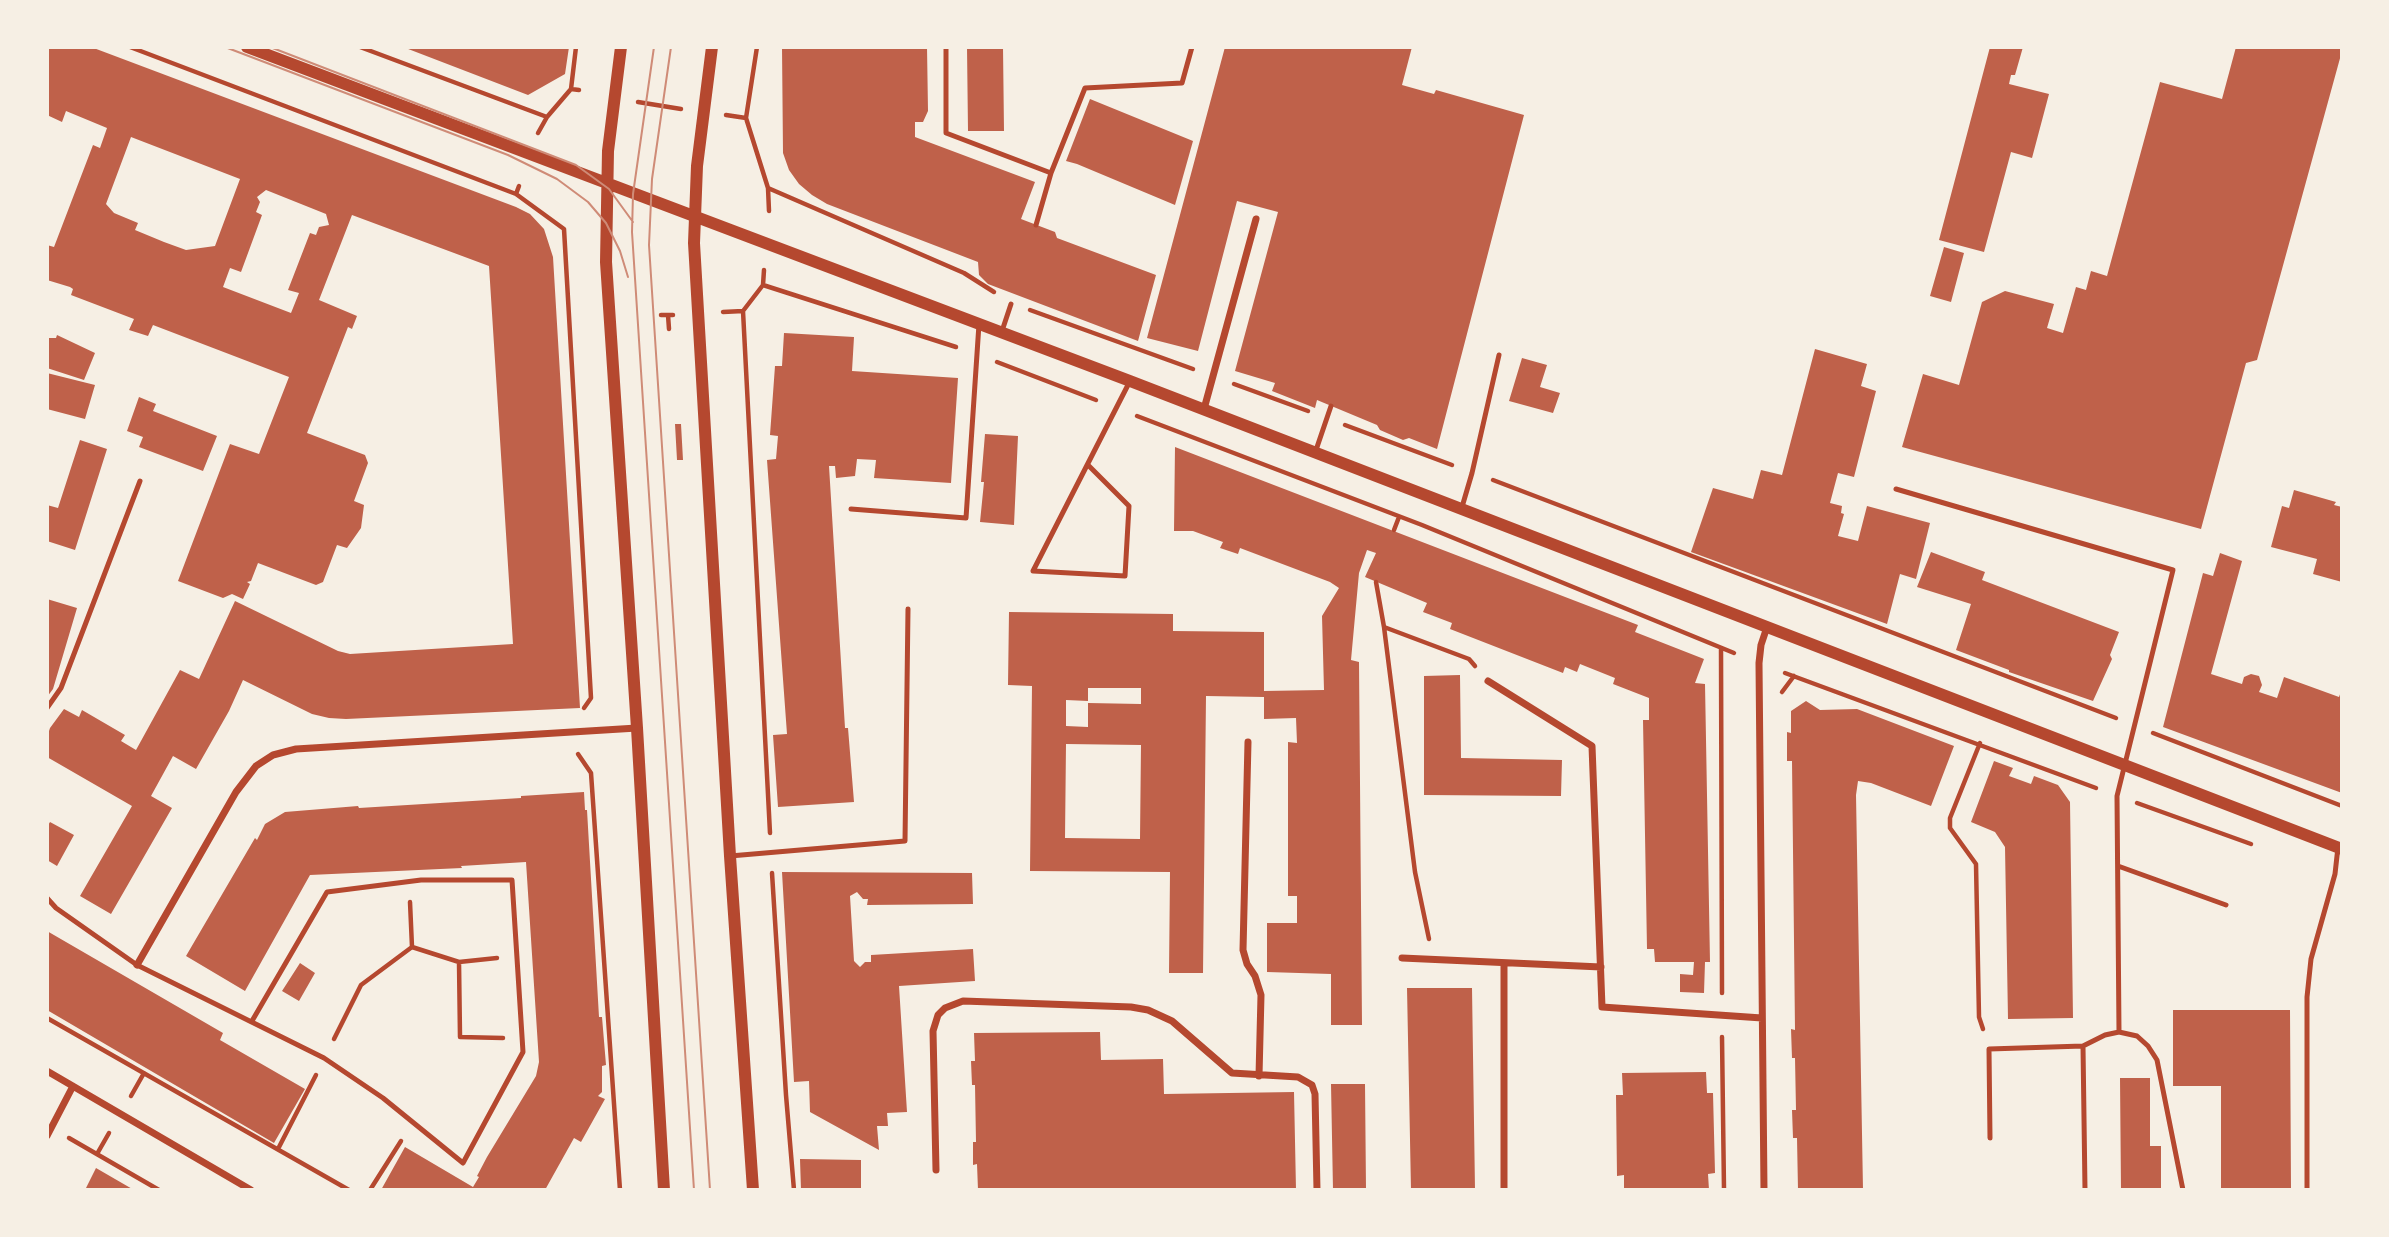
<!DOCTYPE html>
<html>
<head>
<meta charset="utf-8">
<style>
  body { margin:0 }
  #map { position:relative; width:2389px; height:1237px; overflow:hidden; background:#f6efe4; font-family:"Golos Text",sans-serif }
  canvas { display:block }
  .frame { position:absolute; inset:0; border:49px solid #f6efe4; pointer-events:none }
</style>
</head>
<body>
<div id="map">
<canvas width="2389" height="1237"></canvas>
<div class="frame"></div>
</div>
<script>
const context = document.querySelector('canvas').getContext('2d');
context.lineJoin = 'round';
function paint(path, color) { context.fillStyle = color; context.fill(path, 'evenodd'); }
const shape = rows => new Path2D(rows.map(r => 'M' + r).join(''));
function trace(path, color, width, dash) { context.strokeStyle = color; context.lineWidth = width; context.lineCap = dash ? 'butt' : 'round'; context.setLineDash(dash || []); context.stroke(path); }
paint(shape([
  [47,47,91,47,516,207,530,214,544,229,553,257,580,708,346,719,329,718,312,714,243,680,229,711,196,769,173,756,151,796,172,808,111,914,80,896,132,806,47,757,47,737,50,728,64,709,79,717,82,710,125,735,121,741,136,750,180,670,199,679,235,601,338,651,350,654,513,644,489,266,352,215,319,300,357,316,352,329,348,327,307,433,365,455,368,463,354,501,364,505,361,528,347,548,337,545,323,582,316,585,258,563,251,581,247,582,250,584,243,599,232,594,223,598,178,581,230,444,259,454,289,377,153,325,148,336,129,330,134,319,71,295,73,289,70,287,47,280,47,245,54,247,93,145,100,148,107,128,66,111,62,122,47,115],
  [131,137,240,179,215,246,186,250,164,242,135,230,138,223,114,213,106,204],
  [266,190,326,214,329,225,319,227,316,235,310,233,288,290,299,293,291,313,223,287,230,268,241,272,262,215,256,212,260,202,257,197],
  [403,47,569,47,565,74,528,95],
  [782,47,927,47,928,111,923,122,915,122,915,137,1035,182,1021,219,1055,232,1057,238,1156,275,1138,341,988,284,979,275,978,262,827,204,812,195,799,184,789,170,783,153],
  [967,47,1003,47,1004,131,968,131],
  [1225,47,1412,47,1402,85,1434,94,1436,90,1524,115,1437,449,1409,438,1403,440,1380,430,1377,425,1317,400,1315,408,1272,391,1275,383,1235,371,1278,212,1237,201,1198,351,1147,338],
  [1990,47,2023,47,2015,75,2011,75,2009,84,2049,94,2032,158,2011,152,1984,252,1939,240],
  [2236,47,2342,47,2342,51,2257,360,2246,363,2201,529,1902,447,1923,374,1959,385,1982,302,2005,291,2054,304,2047,328,2063,333,2076,287,2086,290,2091,271,2107,276,2160,82,2222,99],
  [1090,99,1193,141,1175,205,1077,164,1066,161],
  [1944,247,1964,253,1951,302,1930,296],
  [784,333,854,337,852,371,958,378,951,483,874,478,876,460,857,459,855,476,836,478,835,466,829,466,845,728,848,728,854,802,778,807,773,735,787,734,767,460,776,459,778,436,770,435,775,366,782,366],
  [57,335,95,353,84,380,47,368,47,338,56,338],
  [1815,349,1867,364,1861,386,1876,391,1854,477,1838,473,1830,503,1842,506,1841,513,1844,514,1838,536,1858,541,1867,506,1930,523,1916,579,1900,574,1887,624,1691,552,1713,488,1753,499,1761,470,1782,475],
  [1522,358,1547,365,1540,387,1560,393,1553,413,1509,401],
  [47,373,95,385,85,419,47,409],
  [139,397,156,404,153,411,217,436,203,471,139,447,143,437,127,431],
  [675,424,681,424,683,460,677,460],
  [985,434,1018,436,1014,525,980,522,984,482,981,482],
  [80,440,107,449,75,550,47,541,47,505,58,508],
  [1175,447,1638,625,1635,632,1704,659,1695,683,1705,684,1710,962,1705,962,1704,993,1680,992,1680,974,1693,975,1694,962,1655,962,1654,949,1647,949,1643,720,1649,720,1649,698,1613,684,1615,678,1580,664,1577,672,1565,667,1563,673,1450,629,1452,623,1423,612,1427,603,1365,577,1376,553,1367,550,1359,573,1351,660,1359,662,1362,1025,1331,1025,1331,974,1267,972,1267,923,1297,923,1297,896,1288,896,1288,742,1297,743,1296,718,1264,719,1264,697,1206,696,1203,973,1169,973,1170,872,1030,871,1032,686,1008,685,1009,612,1173,614,1173,631,1264,632,1264,691,1324,690,1322,616,1339,588,1330,582,1240,548,1238,554,1220,548,1223,542,1193,531,1174,531],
  [1088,688,1141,688,1141,704,1088,703,1088,727,1066,726,1066,700,1088,701],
  [1066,744,1141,745,1140,839,1065,838],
  [2294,490,2336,502,2334,505,2342,507,2342,582,2313,574,2317,559,2271,547,2282,506,2289,508],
  [1931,552,1985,572,1982,580,2119,632,2110,655,2112,659,2093,701,2009,672,2009,670,1956,650,1971,604,1917,587],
  [2220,553,2242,561,2211,674,2242,684,2244,677,2251,674,2259,676,2262,685,2259,692,2277,698,2284,677,2339,697,2342,689,2342,793,2163,727,2203,573,2213,576],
  [47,599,77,608,53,689,47,697],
  [1460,675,1461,758,1562,760,1561,796,1424,795,1424,676],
  [1806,701,1820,710,1857,709,1954,746,1931,806,1871,783,1858,781,1856,795,1863,1190,1798,1190,1797,1138,1793,1138,1792,1110,1796,1110,1795,1058,1792,1058,1791,1029,1795,1030,1792,761,1787,761,1787,732,1791,733,1791,711],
  [1994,761,2013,768,2009,776,2031,784,2034,776,2058,785,2070,802,2073,1018,2008,1019,2005,847,1995,832,1971,822],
  [584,792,585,810,587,810,599,1017,602,1017,606,1065,602,1066,602,1092,598,1096,605,1099,581,1142,574,1138,545,1190,381,1190,405,1147,473,1187,479,1177,477,1176,487,1157,536,1076,539,1062,526,862,461,866,462,868,310,875,245,991,186,956,255,838,257,840,265,824,285,812,358,806,359,808,521,798,521,796],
  [50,822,74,835,57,866,47,860,47,827],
  [782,872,972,873,973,904,867,905,868,899,863,899,857,892,850,896,854,961,860,967,865,962,871,962,871,955,973,949,975,981,899,986,907,1112,887,1113,888,1126,877,1126,879,1150,810,1112,809,1081,794,1082],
  [47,931,223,1033,220,1040,305,1089,274,1143,47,1010],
  [300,963,315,973,299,1001,282,991],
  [1407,988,1472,988,1475,1190,1411,1190],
  [2173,1010,2290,1010,2291,1190,2221,1190,2221,1086,2173,1086],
  [1100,1032,1101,1060,1163,1059,1164,1094,1294,1092,1296,1190,978,1190,977,1164,973,1165,973,1142,976,1142,975,1085,972,1085,971,1061,975,1061,974,1033],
  [1706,1072,1707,1093,1713,1093,1715,1173,1708,1174,1709,1190,1624,1190,1624,1175,1617,1176,1616,1095,1623,1095,1622,1073],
  [2120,1078,2150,1078,2150,1146,2161,1146,2161,1190,2121,1190],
  [1331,1084,1365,1084,1366,1190,1333,1190],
  [800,1159,861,1160,861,1190,801,1190],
  [96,1168,134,1190,85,1190]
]), '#bf614a');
trace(shape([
  [130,47,516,194],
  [360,47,547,117],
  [757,47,746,118,768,188,964,273,994,292],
  [571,89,579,90],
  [638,102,681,109],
  [726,115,746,118],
  [538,133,547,117,571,89,576,47],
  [519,186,516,194,564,229,591,698,584,708],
  [768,188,769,211],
  [763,285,764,270],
  [1030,310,1193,369],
  [723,312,743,311],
  [661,315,673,315],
  [668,315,669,329],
  [997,362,1096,400],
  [1234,384,1308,411],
  [1137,416,1422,525,1734,653],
  [1345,425,1452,465],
  [1493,480,2116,718],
  [1394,530,1399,517],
  [1376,582,1384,627,1469,659,1475,666],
  [1384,627,1415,872,1429,939],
  [1721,648,1722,993],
  [1785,673,2096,788],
  [1782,692,1794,676],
  [2153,733,2342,806],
  [1980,743,1950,818,1950,828,1976,864,1979,1017,1983,1029],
  [578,754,591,773,620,1190],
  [2137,803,2251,844],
  [770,833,743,311,763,285,956,347],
  [772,873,786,1095,794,1190],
  [410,902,412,947],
  [459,962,497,958],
  [47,1018,349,1190],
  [1722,1037,1724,1190],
  [334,1039,361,985,412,947,459,962,460,1037,503,1038],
  [131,1096,144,1073],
  [69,1138,159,1190],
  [278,1149,316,1075],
  [97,1154,109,1133],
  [370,1190,401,1141]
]), '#b5482f', 4.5);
trace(shape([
  [946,47,946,133,1051,173,1085,88,1182,83,1192,47],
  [1036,225,1051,173],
  [1002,331,1011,304],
  [1315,453,1331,406],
  [1088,465,1129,506,1125,576,1033,571,1130,381],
  [1896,489,2173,570,2117,796,2119,1032,2105,1035,2083,1046,2085,1190],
  [1462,507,1472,473,1499,355],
  [851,509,966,518,979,324],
  [47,708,61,688,140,481],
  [730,856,905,841,908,609],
  [2118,866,2226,905],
  [47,898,56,908,137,965,324,1058,383,1098,463,1163,523,1052,512,880,421,880,327,892,252,1021],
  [2119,1032,2137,1036,2148,1046,2157,1060,2183,1190],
  [1990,1138,1989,1049,2083,1046],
  [2307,1190,2307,997,2311,959,2335,874,2338,847]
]), '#b5482f', 5);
trace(shape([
  [1204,409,1256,219],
  [1488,681,1592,746,1602,1007,1762,1018],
  [1248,742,1243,950,1247,964,1255,976,1261,995,1259,1076],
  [1402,958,1601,967],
  [1504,963,1504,1190],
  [137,965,236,792,256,766,273,755,296,749,637,728],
  [47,1071,251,1190],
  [47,1136,73,1086],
  [936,1170,933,1031,938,1015,945,1008,963,1001,1131,1007,1148,1010,1172,1021,1232,1073,1298,1077,1312,1085,1315,1094,1317,1190],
  [1764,1190,1759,663,1761,645,1767,627]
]), '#b5482f', 7);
trace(shape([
  [247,47,1130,381,2342,849],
  [621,47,608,151,606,262,637,728,664,1190],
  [712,47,697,166,694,243,730,856,753,1190]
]), '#b5482f', 12);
trace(shape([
  [225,47,508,155,557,179,588,202,606,223,620,251,628,277],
  [270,47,576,165,609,189,633,222],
  [654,47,633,194,632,232,694,1190],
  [671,47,652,179,649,245,710,1190]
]), '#cf8b77', 2);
</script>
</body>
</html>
